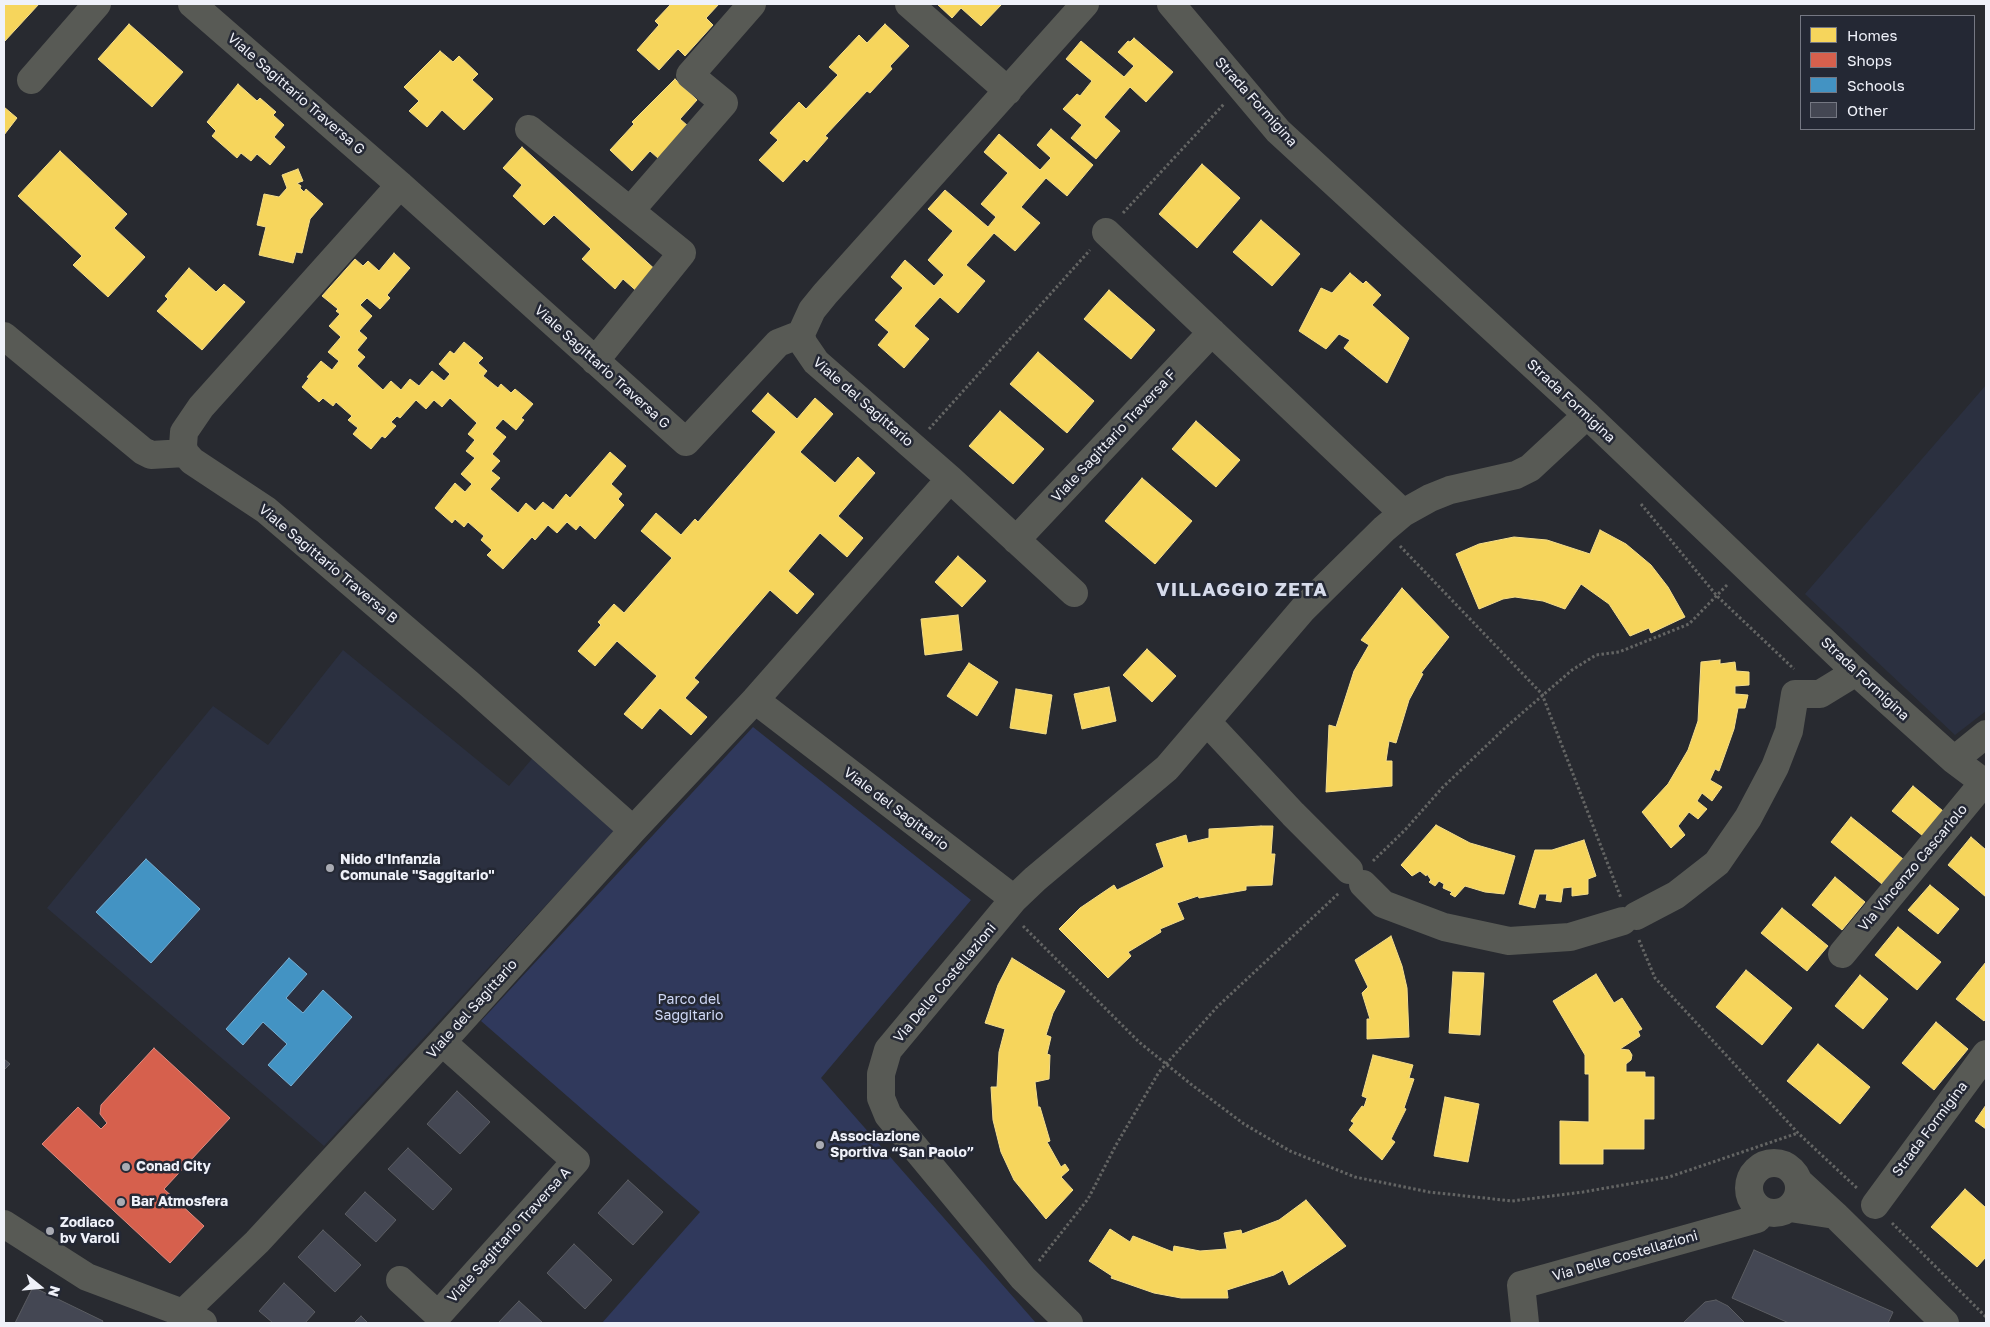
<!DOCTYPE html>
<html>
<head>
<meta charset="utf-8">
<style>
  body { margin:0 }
  #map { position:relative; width:1990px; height:1327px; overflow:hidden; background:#282a30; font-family:"Golos Text",sans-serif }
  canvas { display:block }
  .frame { position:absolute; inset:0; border:5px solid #eff1f9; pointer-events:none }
  .legend { position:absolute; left:1800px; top:15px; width:175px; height:115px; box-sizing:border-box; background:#242834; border:1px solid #757883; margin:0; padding:6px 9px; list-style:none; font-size:15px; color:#eff1f9 }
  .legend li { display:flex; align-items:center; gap:10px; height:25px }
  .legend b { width:25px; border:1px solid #757883 }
  .north { position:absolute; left:15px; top:1262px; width:50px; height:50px; -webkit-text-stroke:4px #242834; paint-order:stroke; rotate:107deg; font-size:14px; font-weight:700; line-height:20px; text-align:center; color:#eff1f9 }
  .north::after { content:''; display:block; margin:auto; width:18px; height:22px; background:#eff1f9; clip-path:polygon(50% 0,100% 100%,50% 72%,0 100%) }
</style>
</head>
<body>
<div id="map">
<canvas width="1990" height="1327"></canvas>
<div class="frame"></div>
<ul class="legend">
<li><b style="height:14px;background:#f6d55c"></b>Homes</li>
<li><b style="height:14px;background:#d6604d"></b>Shops</li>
<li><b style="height:14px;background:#4393c3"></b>Schools</li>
<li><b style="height:14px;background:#444753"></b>Other</li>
</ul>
<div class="north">N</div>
</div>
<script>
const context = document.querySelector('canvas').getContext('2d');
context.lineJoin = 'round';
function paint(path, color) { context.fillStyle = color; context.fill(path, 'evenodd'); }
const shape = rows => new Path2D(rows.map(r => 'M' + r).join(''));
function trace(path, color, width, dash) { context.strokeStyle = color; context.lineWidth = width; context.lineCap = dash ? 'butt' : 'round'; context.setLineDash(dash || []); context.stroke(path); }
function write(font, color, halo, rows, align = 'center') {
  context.font = font + ' "Golos Text",sans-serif'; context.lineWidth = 5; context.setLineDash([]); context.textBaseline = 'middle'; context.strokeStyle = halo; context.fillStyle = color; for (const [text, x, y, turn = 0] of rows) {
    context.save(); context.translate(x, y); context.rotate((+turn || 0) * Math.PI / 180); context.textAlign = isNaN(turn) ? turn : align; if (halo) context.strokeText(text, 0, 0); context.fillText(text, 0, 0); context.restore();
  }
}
paint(shape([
  [1986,385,1986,711,1955,735,1805,594],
  [343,650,509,786,536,754,618,827,324,1146,47,908,213,706,268,745]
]), '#2b3040');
paint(shape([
  [753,727,971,900,821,1078,1036,1323,602,1323,700,1212,481,1021]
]), '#30395c');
const homes = shape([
  [4,4,39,4,4,42,4,4],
  [671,4,719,4,706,18,713,25,685,56,678,49,659,70,637,50,659,25,655,21,671,4],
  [937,4,1002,4,981,26,961,8,952,18,937,4],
  [129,24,183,72,152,107,98,59,129,24],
  [885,24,909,46,890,66,892,69,870,93,867,91,825,136,828,138,807,162,804,159,783,182,759,160,778,140,770,133,799,102,806,109,838,75,829,67,859,35,867,43,885,24],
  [1134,38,1173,72,1146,102,1130,87,1104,117,1120,131,1096,159,1071,138,1082,125,1063,109,1077,94,1080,96,1092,81,1066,59,1081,41,1124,77,1134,66,1118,52,1128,41,1130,42,1134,38],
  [440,51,453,62,459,56,478,74,472,80,493,99,464,130,442,110,427,127,409,111,419,101,404,87,440,51],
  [675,79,697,100,680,119,688,126,658,158,650,151,632,171,610,150,634,124,632,122,675,79],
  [238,84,257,101,260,98,276,112,273,115,284,125,274,137,285,147,270,165,257,154,251,161,241,153,237,158,212,136,216,131,207,122,238,84],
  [4,107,17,118,4,135,4,107],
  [1051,129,1093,165,1067,196,1046,178,1021,207,1040,223,1015,251,994,233,966,265,985,281,958,313,940,297,914,326,929,339,904,368,878,345,889,332,875,320,903,288,891,277,905,260,934,286,944,275,928,260,953,231,928,209,945,190,988,227,996,217,981,204,1008,173,984,152,999,134,1040,170,1051,158,1037,145,1051,129],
  [522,147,660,274,641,295,623,279,615,289,582,259,591,249,554,215,544,225,513,196,522,185,503,168,522,147],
  [60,151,127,214,114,228,145,257,108,297,73,265,82,256,18,196,60,151],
  [1202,164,1240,198,1197,248,1159,214,1202,164],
  [298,169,303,181,297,183,301,186,300,188,304,192,306,189,323,204,310,219,302,253,296,252,293,263,259,255,266,227,257,225,264,194,279,197,287,188,282,175,298,169],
  [1261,220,1300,254,1272,286,1233,252,1261,220],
  [394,253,410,268,387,295,390,298,380,309,367,298,360,305,372,316,359,331,367,338,357,350,365,357,357,366,383,390,391,381,401,390,410,379,419,386,432,371,444,381,450,374,439,364,450,351,454,354,464,342,483,358,478,363,487,371,483,376,498,388,501,384,511,393,515,389,533,404,521,418,524,420,516,430,503,419,495,428,506,437,492,454,500,461,491,471,500,478,490,489,518,513,526,503,535,511,543,502,553,510,566,494,570,498,610,452,626,466,611,484,622,494,618,499,624,505,595,539,580,525,576,530,567,522,557,533,548,525,535,540,532,537,503,569,487,555,492,550,481,540,484,536,468,522,464,527,455,519,452,523,435,508,455,483,465,492,472,484,461,474,475,458,466,451,475,440,468,434,477,423,450,398,442,407,434,400,426,409,416,400,400,418,397,416,391,422,396,426,385,438,382,436,371,449,353,434,358,428,348,420,352,416,336,402,333,406,323,398,319,402,302,387,309,378,307,377,321,361,332,370,339,361,328,352,341,337,329,326,340,314,336,311,338,309,322,296,355,259,363,266,368,261,379,271,394,253],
  [189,268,216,292,224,284,245,302,202,350,157,311,168,299,165,296,189,268],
  [1350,273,1363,284,1366,281,1381,295,1372,305,1409,338,1387,383,1344,348,1350,340,1339,334,1326,349,1299,331,1321,288,1332,293,1350,273],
  [1109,290,1155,330,1131,359,1084,319,1109,290],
  [1038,352,1094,401,1067,433,1010,384,1038,352],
  [768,393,797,419,815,398,833,414,800,452,835,483,858,457,875,473,838,516,863,538,847,557,820,533,788,571,814,594,797,614,770,590,694,678,699,682,685,698,707,717,691,735,660,708,642,729,624,714,657,676,617,641,595,666,578,651,601,625,598,622,614,604,624,613,672,558,641,531,656,513,681,535,695,519,698,522,776,432,752,411,768,393],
  [1000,411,1044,449,1013,484,969,446,1000,411],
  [1196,421,1240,460,1216,487,1172,449,1196,421],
  [1142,478,1192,521,1155,564,1105,521,1142,478],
  [1600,530,1626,544,1651,565,1668,587,1685,617,1651,633,1649,628,1630,636,1609,604,1581,584,1565,609,1543,601,1515,597,1503,599,1479,609,1456,554,1479,544,1514,537,1547,540,1590,554,1600,530],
  [958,556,986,581,962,607,935,582,958,556],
  [1402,588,1449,637,1421,673,1423,674,1409,700,1396,743,1389,741,1386,761,1392,761,1392,786,1326,792,1329,725,1336,727,1354,671,1369,645,1361,640,1402,588],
  [958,615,962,650,925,655,921,619,958,615],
  [1147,649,1176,676,1152,702,1123,675,1147,649],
  [1720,660,1720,664,1735,662,1736,671,1749,672,1749,685,1735,686,1735,694,1748,695,1745,708,1738,708,1734,729,1723,760,1719,771,1715,769,1710,780,1722,787,1712,801,1702,793,1697,801,1707,809,1698,819,1689,812,1678,826,1685,835,1671,848,1642,812,1668,784,1688,750,1698,721,1701,662,1720,660],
  [969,663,998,682,977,716,947,696,969,663],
  [1109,687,1116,721,1082,729,1074,694,1109,687],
  [1016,689,1052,695,1046,734,1010,728,1016,689],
  [1913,786,1943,811,1923,836,1892,811,1913,786],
  [1851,817,1903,859,1882,884,1831,842,1851,817],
  [1436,825,1470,843,1515,856,1504,894,1485,892,1465,886,1455,897,1450,894,1452,892,1443,888,1444,884,1439,881,1435,886,1429,882,1431,880,1427,874,1426,876,1420,871,1412,876,1401,865,1436,825],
  [1261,826,1273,826,1271,854,1275,854,1272,885,1246,886,1246,890,1199,898,1198,896,1177,903,1184,919,1160,929,1161,932,1128,952,1131,956,1108,978,1059,929,1080,908,1114,885,1117,890,1164,867,1156,844,1186,835,1188,843,1209,838,1209,829,1261,826],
  [1971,837,1986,850,1986,897,1948,865,1971,837],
  [1584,840,1596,876,1588,879,1588,894,1572,896,1572,887,1563,888,1561,902,1546,900,1547,894,1539,894,1535,908,1519,904,1535,850,1552,850,1584,840],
  [1835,877,1865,902,1842,930,1812,905,1835,877],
  [1930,885,1959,909,1938,934,1908,910,1930,885],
  [1782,908,1828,946,1807,971,1761,933,1782,908],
  [1898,927,1941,962,1917,990,1875,955,1898,927],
  [1391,936,1402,966,1407,988,1409,1037,1367,1039,1367,1019,1370,1019,1362,993,1368,987,1355,960,1391,936],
  [1012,958,1065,991,1053,1013,1046,1035,1051,1037,1047,1054,1050,1055,1049,1079,1035,1082,1038,1107,1040,1107,1050,1141,1047,1142,1061,1167,1065,1164,1069,1170,1061,1177,1073,1190,1046,1219,1014,1180,1001,1152,993,1120,991,1087,997,1087,999,1052,1005,1029,985,1023,998,985,1012,958],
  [1986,962,1986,1018,1984,1021,1956,999,1986,962],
  [1746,970,1792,1008,1762,1045,1716,1007,1746,970],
  [1453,972,1484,973,1480,1035,1449,1033,1453,972],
  [1596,974,1614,1003,1622,998,1642,1029,1638,1031,1640,1036,1620,1049,1629,1050,1632,1055,1631,1060,1626,1064,1626,1072,1645,1072,1645,1077,1654,1077,1654,1119,1644,1119,1644,1149,1603,1149,1603,1164,1560,1164,1560,1121,1589,1122,1589,1074,1585,1074,1585,1055,1553,1001,1596,974],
  [1860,975,1888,999,1863,1029,1835,1006,1860,975],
  [1936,1022,1968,1049,1934,1090,1902,1063,1936,1022],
  [1818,1044,1870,1087,1840,1124,1787,1081,1818,1044],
  [1373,1055,1413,1065,1409,1078,1414,1079,1404,1108,1406,1109,1391,1139,1395,1142,1382,1160,1349,1130,1354,1123,1351,1121,1362,1106,1364,1107,1367,1098,1362,1096,1373,1055],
  [1445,1097,1479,1104,1468,1162,1434,1156,1445,1097],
  [1986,1105,1986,1129,1975,1121,1986,1105],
  [1965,1189,1986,1208,1986,1257,1977,1267,1931,1227,1965,1189],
  [1306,1200,1346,1246,1289,1285,1283,1270,1274,1275,1227,1290,1228,1298,1181,1298,1154,1293,1111,1278,1112,1276,1089,1261,1110,1229,1130,1242,1133,1236,1173,1252,1174,1246,1200,1251,1227,1249,1224,1233,1241,1230,1242,1234,1279,1220,1306,1200]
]);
paint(homes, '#f6d55c');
trace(homes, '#f4dd8b', 1);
const shops = shape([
  [154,1048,230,1118,164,1189,204,1226,170,1263,42,1144,78,1107,101,1129,107,1123,100,1114,101,1105,154,1048]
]);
paint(shops, '#d6604d');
trace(shops, '#de8c81', 1);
const schools = shape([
  [146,859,200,909,151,963,96,912,146,859],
  [289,958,307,974,286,998,303,1013,323,990,352,1017,291,1086,268,1065,287,1044,263,1022,243,1045,226,1029,289,958]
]);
paint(schools, '#4393c3');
trace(schools, '#77afd3', 1);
const building = shape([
  [4,1059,10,1064,4,1070,4,1059],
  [457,1091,490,1122,460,1154,427,1124,457,1091],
  [408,1148,452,1189,433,1210,388,1169,408,1148],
  [628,1180,663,1212,633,1245,598,1213,628,1180],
  [365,1192,396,1220,376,1242,345,1214,365,1192],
  [323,1230,361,1265,335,1292,298,1257,323,1230],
  [574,1244,612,1280,585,1309,547,1273,574,1244],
  [1754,1250,1893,1312,1888,1323,1789,1323,1732,1298,1754,1250],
  [284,1283,315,1312,305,1323,273,1323,259,1311,284,1283],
  [33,1287,103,1321,102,1323,15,1323,33,1287],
  [1716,1300,1728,1306,1745,1323,1683,1323,1705,1302,1716,1300],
  [519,1301,543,1323,498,1323,519,1301],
  [361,1316,368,1323,354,1323,361,1316]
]);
paint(building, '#444753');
trace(building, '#5b5d62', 1);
trace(shape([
  [1123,213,1224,104],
  [929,429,1090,250],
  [1641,504,1717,596,1794,669],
  [1400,546,1542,694,1621,898],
  [1373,861,1405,830,1442,788,1506,727,1572,670,1596,655,1619,652,1689,624,1728,584],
  [1023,926,1139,1042,1192,1085,1244,1124,1290,1151,1355,1177,1429,1192,1512,1201,1583,1192,1669,1177,1798,1133],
  [1639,940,1655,978,1798,1133,1858,1189],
  [1892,1223,1986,1317],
  [1039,1261,1088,1199,1116,1145,1159,1072,1217,1007,1339,893]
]), '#646564', 3, [2.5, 2.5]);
trace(shape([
  [192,4,400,185,686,442,778,343,801,334],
  [909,4,1008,91],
  [1171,4,1278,131,1587,415,1856,672,1954,760,1986,784],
  [31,80,97,4],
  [529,129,682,253,595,361],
  [630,211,724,103,690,75,752,4],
  [1106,232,1403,513],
  [4,336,143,451,151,455,185,453,192,461,266,510,468,683,633,830],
  [185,453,183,446,184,432,201,407,400,185],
  [950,479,1074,593],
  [1016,540,1212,332],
  [755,700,1014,899],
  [1208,723,1293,814,1349,870],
  [1954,760,1986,734],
  [1363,884,1383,904,1444,927,1509,941,1570,937,1623,921],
  [1636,916,1676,895,1717,863,1748,818,1775,767,1789,731,1795,694,1820,694,1856,672],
  [1842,954,1984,782],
  '1749 1188a25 25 0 1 1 50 0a25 25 0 1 1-50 0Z',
  [1875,1205,1986,1054],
  [1790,1208,1835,1215,1798,1181],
  [1835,1215,1945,1323],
  [4,1224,87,1277,183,1313,203,1323],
  [400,1280,438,1315,576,1161,442,1042],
  [183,1313,257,1242,442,1042,633,830,755,700,950,479,816,362,803,343,801,334,812,310,825,294,1085,4],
  [1069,1323,1023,1278,888,1115,881,1098,881,1074,888,1050,1014,899,1035,879,1167,768,1303,609,1384,529,1403,513,1430,498,1450,490,1516,475,1530,468,1587,415],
  [1525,1323,1521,1285,1757,1219,1764,1211]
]), '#585a55', 28);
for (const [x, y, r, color] of [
  [330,868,5,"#a9abb3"],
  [820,1145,5,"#a9abb3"],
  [126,1167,5,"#a9abb3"],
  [121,1202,5,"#a9abb3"],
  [50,1231,5,"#a9abb3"]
]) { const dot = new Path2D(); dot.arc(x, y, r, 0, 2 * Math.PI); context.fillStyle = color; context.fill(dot); trace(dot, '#242834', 2); }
write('14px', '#eff1f9', '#242834', [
  ["Viale Sagittario Traversa G",296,94,41],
  ["Strada Formigina",1256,102,48],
  ["Viale Sagittario Traversa G",602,367,42],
  ["Strada Formigina",1571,401,43],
  ["Viale del Sagittario",863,402,41],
  ["Viale Sagittario Traversa F",1114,436,-47],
  ["Viale Sagittario Traversa B",328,564,40],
  ["Strada Formigina",1865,679,43],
  ["Viale del Sagittario",896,809,37],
  ["Via Vincenzo Cascariolo",1913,868,-50],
  ["Via Delle Costellazioni",945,983,-50],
  ["Viale del Sagittario",472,1009,-48],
  ["Strada Formigina",1930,1129,-53],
  ["Viale Sagittario Traversa A",509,1235,-48],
  ["Via Delle Costellazioni",1625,1256,-16]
]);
write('bold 14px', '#eff1f9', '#242834', [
  ["Nido d'Infanzia",340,860],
  ["Comunale \"Saggitario\"",340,876],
  ["Associazione",830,1137],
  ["Sportiva “San Paolo”",830,1153],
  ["Conad City",136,1167],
  ["Bar Atmosfera",131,1202],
  ["Zodiaco",60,1223],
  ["bv Varoli",60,1239]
], 'left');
write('14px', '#d0d9f7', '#242834', [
  ["Parco del",689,1000],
  ["Saggitario",689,1016]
]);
context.letterSpacing = '1px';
write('bold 19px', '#d5daea', '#242834', [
  ["VILLAGGIO ZETA",1242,590]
]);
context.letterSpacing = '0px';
</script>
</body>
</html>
